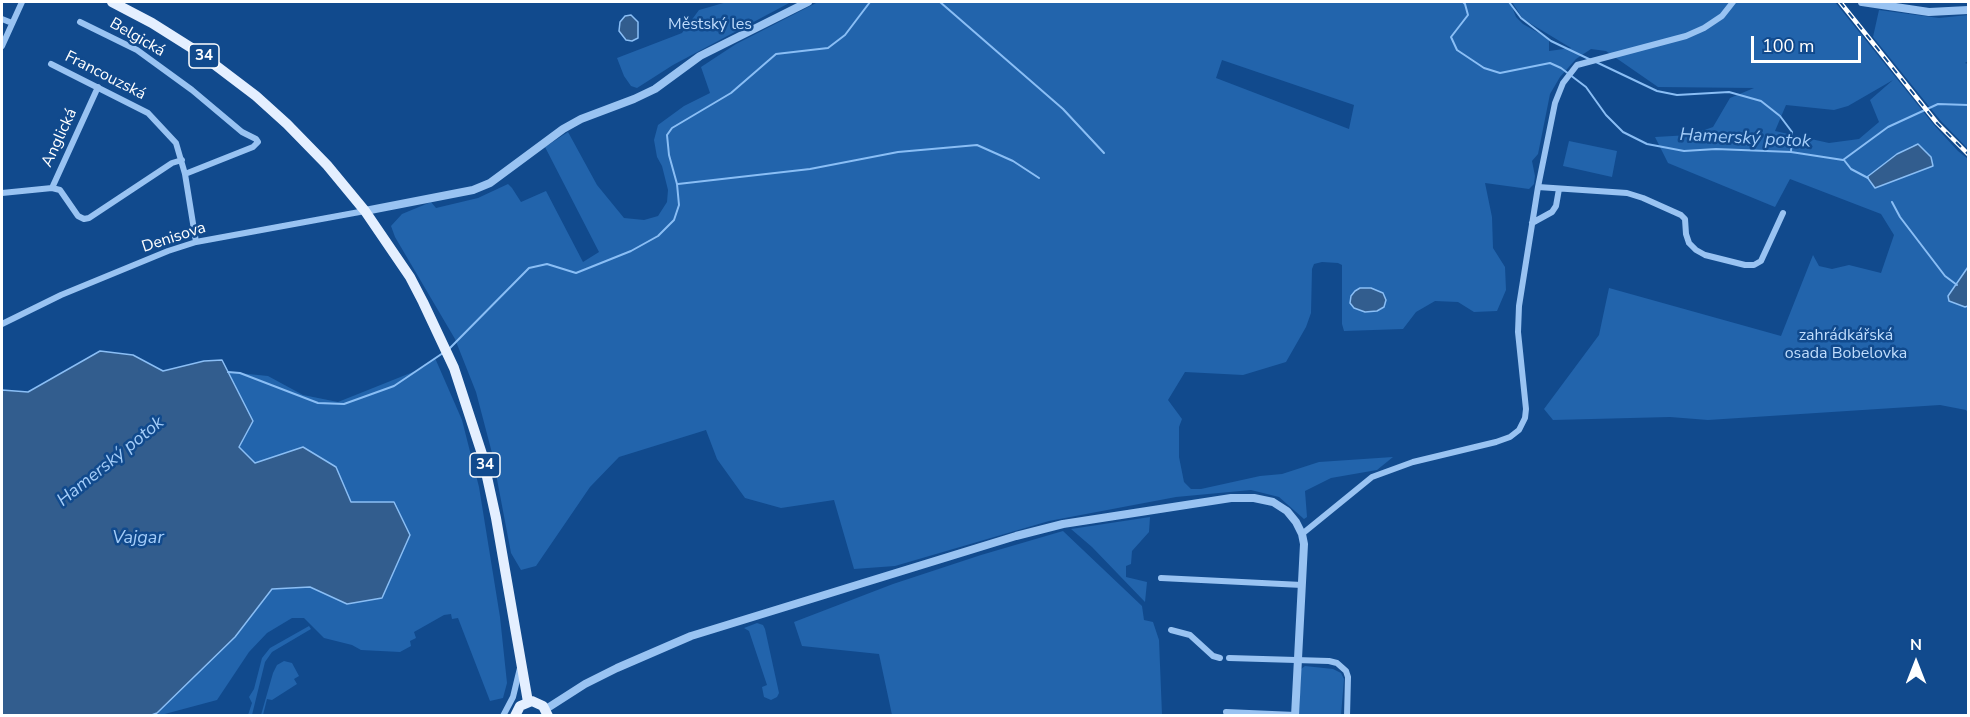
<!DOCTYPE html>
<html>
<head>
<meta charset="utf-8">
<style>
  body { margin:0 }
  #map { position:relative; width:1970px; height:717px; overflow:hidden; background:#114a8d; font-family:"Nunito Sans",sans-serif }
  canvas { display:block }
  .frame { position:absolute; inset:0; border:3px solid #fff; pointer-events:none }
  .north { position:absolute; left:1886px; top:633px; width:60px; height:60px; -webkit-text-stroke:4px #114a8d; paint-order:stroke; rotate:0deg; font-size:16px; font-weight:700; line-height:24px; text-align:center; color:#fff }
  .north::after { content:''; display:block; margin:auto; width:21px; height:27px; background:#fff; clip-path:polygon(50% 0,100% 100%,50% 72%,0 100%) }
  .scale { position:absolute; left:1751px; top:36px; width:110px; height:27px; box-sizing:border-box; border:3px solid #fff; border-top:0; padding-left:8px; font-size:18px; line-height:21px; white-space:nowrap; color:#fff; -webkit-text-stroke:4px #114a8d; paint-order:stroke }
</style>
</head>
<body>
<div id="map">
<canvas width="1970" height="717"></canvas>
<div class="frame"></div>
<div class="north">N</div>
<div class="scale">100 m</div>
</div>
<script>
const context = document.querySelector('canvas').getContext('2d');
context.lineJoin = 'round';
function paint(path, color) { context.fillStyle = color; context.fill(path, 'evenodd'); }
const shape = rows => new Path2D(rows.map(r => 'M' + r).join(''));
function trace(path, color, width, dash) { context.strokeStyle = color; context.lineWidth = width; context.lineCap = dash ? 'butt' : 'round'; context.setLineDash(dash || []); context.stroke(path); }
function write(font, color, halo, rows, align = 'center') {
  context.font = font + ' "Nunito Sans",sans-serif'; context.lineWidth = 5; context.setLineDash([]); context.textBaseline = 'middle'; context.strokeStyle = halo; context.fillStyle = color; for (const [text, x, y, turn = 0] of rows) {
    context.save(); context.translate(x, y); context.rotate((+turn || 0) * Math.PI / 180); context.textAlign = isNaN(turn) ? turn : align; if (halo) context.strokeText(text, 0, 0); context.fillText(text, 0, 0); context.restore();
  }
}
paint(shape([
  [727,2,791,2,673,65,637,88,631,86,624,76,617,58,682,33,699,10],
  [818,2,1510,2,1516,17,1523,24,1549,39,1549,51,1571,48,1523,19,1512,2,1835,2,1934,125,1958,151,1968,159,1968,267,1948,297,1965,307,1968,306,1968,413,1966,410,1940,405,1708,420,1670,417,1553,420,1544,409,1599,335,1609,288,1781,336,1813,255,1819,266,1832,269,1849,265,1881,273,1894,235,1881,214,1790,179,1775,207,1668,163,1655,137,1690,135,1713,127,1730,98,1754,88,1658,87,1606,51,1591,49,1576,59,1560,77,1550,94,1538,154,1532,161,1535,176,1534,184,1529,189,1485,183,1492,217,1493,248,1505,267,1506,290,1497,311,1474,312,1458,302,1435,301,1416,312,1403,329,1344,331,1342,324,1342,265,1338,263,1322,262,1314,264,1312,269,1311,313,1306,327,1286,362,1243,375,1185,372,1168,400,1182,419,1179,427,1179,457,1184,482,1191,489,1201,489,1260,476,1282,474,1319,462,1393,457,1377,470,1331,478,1305,491,1307,517,1304,519,1279,497,1251,490,1176,497,1049,521,895,566,854,569,834,500,781,508,745,498,717,459,706,430,619,457,590,487,536,566,521,570,511,553,492,453,476,392,455,339,395,237,391,226,402,214,431,202,436,208,478,198,508,184,512,188,521,202,546,191,583,262,599,252,545,147,568,132,597,185,624,218,644,220,658,216,667,202,668,190,662,166,657,157,654,140,658,125,684,106,710,93,701,67,736,44],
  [1222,60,1354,105,1349,129,1216,78],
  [1893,80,1870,100,1879,122,1859,139,1829,143,1775,131,1786,105,1834,110,1848,106],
  [1913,145,1933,166,1875,188,1867,177,1897,154],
  [1371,288,1365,312,1354,308,1355,291],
  [1879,10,1939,18,1968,15,1968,61,1965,63,1968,64,1968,149,1940,120,1873,37],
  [1569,141,1617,151,1612,177,1563,166],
  [435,358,462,420,479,487,500,617,507,683,503,698,490,701,458,618,452,619,451,614,444,615,414,632,416,638,410,641,411,646,400,652,361,650,352,645,324,638,304,618,292,618,267,633,249,652,217,700,161,715,157,713,235,637,272,589,310,587,347,603,351,502,336,467,255,464,238,447,253,421,228,372,268,376,303,395,338,402,413,372,424,367],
  [1150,517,1149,532,1132,551,1131,564,1126,566,1126,577,1147,582,1145,602,1092,547,1071,529],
  [1063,531,1142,606,1144,620,1153,622,1159,640,1162,715,892,715,879,654,802,646,794,622,893,584,981,555],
  [757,623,763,625,765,629,779,693,777,697,771,700,764,697,762,687,767,685,749,631,744,628],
  [309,626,311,629,272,652,265,662,252,715,248,715,252,703,249,697,254,689,262,658,270,648],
  [284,661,292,663,299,676,294,679,297,684,272,700,267,699,263,715,261,715,273,673,277,665],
  [1305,666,1333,669,1341,673,1344,679,1341,715,1299,716,1301,669]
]), '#2264ac');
const water = shape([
  [631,15,638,22,638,38,632,41,626,40,619,31,620,22,625,16,631,15],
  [1918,144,1931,157,1933,166,1875,188,1867,177,1897,154,1918,144],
  [1968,267,1968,306,1965,307,1949,301,1948,296,1968,267],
  [1360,288,1371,288,1383,293,1386,300,1384,307,1377,311,1365,312,1354,308,1350,303,1351,296,1355,291,1360,288],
  [100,351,133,355,163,371,204,361,222,360,253,421,239,447,255,463,303,447,336,467,351,502,394,502,410,535,382,598,347,604,310,587,272,589,235,637,157,713,149,716,2,715,2,390,28,392,100,351]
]);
paint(water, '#325d8e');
trace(water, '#8abef5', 1.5);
trace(shape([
  [940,2,1063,109,1104,153],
  [1463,2,1465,4,1468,15,1451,37,1457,50,1484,68,1500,73,1550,63,1561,68,1586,87,1606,115,1623,132,1647,144,1684,151,1716,149,1791,152,1843,160,1888,127,1938,104,1968,105],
  [1509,2,1521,18,1551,41,1591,60],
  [1596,62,1657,91,1677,95,1729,92,1761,101,1780,116,1792,132,1791,152],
  [1844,160,1851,169,1868,178],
  [678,184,810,169,898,152,977,145,1013,161,1039,178],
  [1892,202,1900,217,1945,276,1957,285],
  [448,350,529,268,547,264,576,273,631,251,658,236,674,220,679,205,677,184,669,155,667,135,672,128,731,93,776,54,828,48,845,35,870,2],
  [228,372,240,373,318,403,344,404,394,386,443,353]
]), '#8abef5', 2);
trace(shape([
  [2,19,12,23],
  [80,22,137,50,192,90,242,132,256,139,258,142,253,147,185,174],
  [2,46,22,2],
  [51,64,148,113,176,143,185,174,196,242],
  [1538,187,1627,193,1643,198,1681,215,1685,219,1686,234,1689,243,1696,250,1705,255,1745,265,1754,265,1761,261,1783,213],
  [52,188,60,190,78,216,84,219,89,218,172,163,182,160],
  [2,193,52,188,98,87],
  [1532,223,1552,212,1556,206,1559,189],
  [2,324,61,295,168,251,196,242,365,211],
  [1302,534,1372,477,1413,462,1496,442,1510,437,1519,430,1525,418,1526,409,1518,332,1519,306,1538,187,1555,103,1563,83,1577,65,1686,36,1704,28,1722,16,1733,2],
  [1161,578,1302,585],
  [1171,630,1190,635,1213,656,1220,658],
  [1229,658,1329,661,1337,663,1346,671,1348,677,1347,716],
  [1226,712,1295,715],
  [503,716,513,697,520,668]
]), '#99c3f2', 6);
trace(shape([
  [1862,2,1929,12,1968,10],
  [365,211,473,190,490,183,563,129,581,119,634,99,655,89,700,56,808,2],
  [546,709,585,684,617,668,691,636,1016,536,1063,524,1231,498,1254,498,1273,502,1287,511,1296,522,1302,534,1304,544,1295,716]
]), '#99c3f2', 8);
trace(shape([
  [112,2,152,23,198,52,256,96,287,124,327,165,365,211,410,277,423,302,454,368,482,454,496,518,528,702],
  [515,716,520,706,532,701,543,706,548,716]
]), '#e4efff', 10);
const rail = shape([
  [1840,2,1937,123,1968,154]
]);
trace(rail, '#fff', 4.5);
trace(rail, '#114a8d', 2, [7]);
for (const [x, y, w] of [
  [204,56,30],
  [485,465,30]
]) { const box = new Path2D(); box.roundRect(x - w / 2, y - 12, w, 24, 4.5); context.fillStyle = '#114a8d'; context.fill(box); trace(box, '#fff', 1.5); }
write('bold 15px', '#fff', null, [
  ["34",204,56],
  ["34",485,465]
]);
write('16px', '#c0ddfd', '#114a8d', [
  ["Městský les",710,25],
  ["zahrádkářská",1846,336],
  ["osada Bobelovka",1846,354]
]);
write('16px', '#fff', '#114a8d', [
  ["Belgická",137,38,30],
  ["Francouzská",105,76,27],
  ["Anglická",60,138,-65],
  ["Denisova",174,238,-18]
]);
write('italic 18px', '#a4cdf9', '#114a8d', [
  ["Hamerský potok",1745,139,3],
  ["Hamerský potok",111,462,-39],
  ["Vajgar",138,539]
]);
</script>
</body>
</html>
